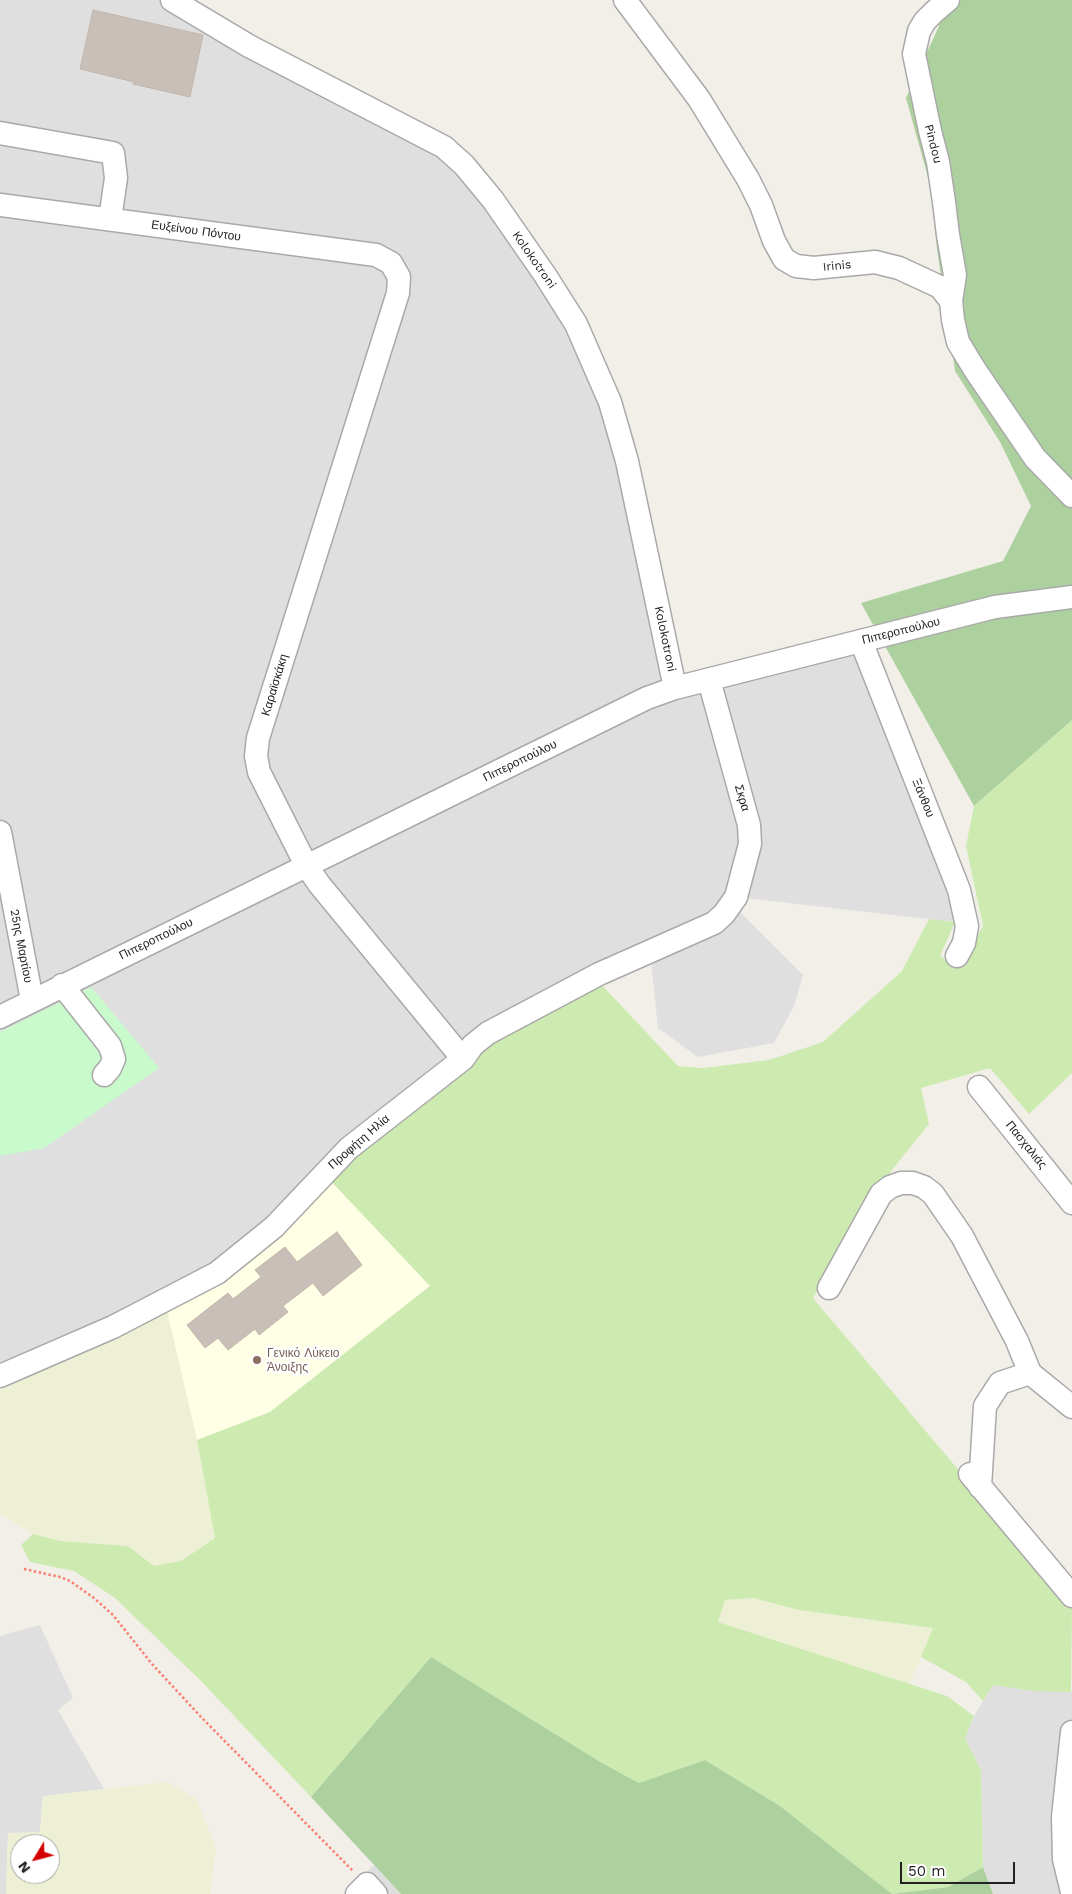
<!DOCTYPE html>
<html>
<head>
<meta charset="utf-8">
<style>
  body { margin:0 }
  #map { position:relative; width:1072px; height:1894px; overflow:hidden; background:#f2efe9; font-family:"Work Sans",sans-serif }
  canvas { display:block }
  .north { position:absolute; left:10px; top:1834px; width:50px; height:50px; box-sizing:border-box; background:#fff; border:1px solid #a7a7a7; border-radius:50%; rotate:233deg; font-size:14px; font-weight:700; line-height:20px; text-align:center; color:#222 }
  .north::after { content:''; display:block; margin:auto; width:18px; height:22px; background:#d40000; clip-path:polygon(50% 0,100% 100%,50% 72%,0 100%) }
  .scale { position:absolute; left:900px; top:1862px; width:115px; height:22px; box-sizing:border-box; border:2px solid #222; border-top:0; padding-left:6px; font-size:15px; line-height:18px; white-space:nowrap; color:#222; -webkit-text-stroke:4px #fff; paint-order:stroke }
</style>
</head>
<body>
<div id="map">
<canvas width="1072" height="1894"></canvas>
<div class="north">N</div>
<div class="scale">50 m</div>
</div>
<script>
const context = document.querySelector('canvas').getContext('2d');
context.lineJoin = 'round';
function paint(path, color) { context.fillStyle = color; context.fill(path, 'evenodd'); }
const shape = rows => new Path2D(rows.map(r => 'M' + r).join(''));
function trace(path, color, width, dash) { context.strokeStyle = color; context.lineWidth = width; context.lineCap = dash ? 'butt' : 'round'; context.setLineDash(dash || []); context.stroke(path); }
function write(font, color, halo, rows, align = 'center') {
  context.font = font + ' "Work Sans",sans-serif'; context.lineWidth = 4.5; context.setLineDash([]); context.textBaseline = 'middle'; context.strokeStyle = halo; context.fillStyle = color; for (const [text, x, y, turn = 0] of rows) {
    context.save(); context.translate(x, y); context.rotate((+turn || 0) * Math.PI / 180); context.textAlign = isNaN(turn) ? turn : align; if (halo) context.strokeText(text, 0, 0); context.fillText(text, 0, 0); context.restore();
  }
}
paint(shape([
  [0,0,172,0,395,120,478,181,610,402,675,688,853,644,950,892,955,922,736,897,732,904,803,975,794,1006,774,1043,698,1057,658,1028,650,952,594,977,244,1252,0,1377],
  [40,1625,73,1698,58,1710,104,1789,43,1796,40,1832,8,1834,6,1894,0,1894,0,1636],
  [993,1685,1072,1692,1072,1894,993,1894,983,1867,981,1770,965,1738,974,1716],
  [374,1865,401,1894,344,1894]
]), '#e0dfdf');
paint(shape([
  [328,1178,430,1286,270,1412,197,1440,166,1307]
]), '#ffffe5');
paint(shape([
  [166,1307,197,1440,215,1537,181,1561,154,1566,128,1546,60,1541,33,1534,0,1514,0,1383],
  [753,1598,799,1610,934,1628,909,1684,718,1622,725,1600],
  [168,1782,197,1800,216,1849,210,1894,6,1894,8,1833,40,1832,43,1796],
  [20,1844,50,1844,50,1874,20,1874]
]), '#eef0d5');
paint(shape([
  [1072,720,1072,1073,1029,1114,990,1068,921,1088,929,1124,892,1170,813,1298,1072,1604,1071,1692,1034,1691,993,1685,983,1701,966,1682,921,1657,933,1628,799,1610,753,1598,725,1600,718,1622,947,1696,974,1716,965,1738,981,1770,983,1867,948,1887,892,1894,780,1806,705,1760,639,1783,602,1763,431,1657,311,1797,200,1680,115,1598,74,1571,30,1562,21,1545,33,1534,60,1541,128,1546,154,1566,181,1561,215,1538,197,1440,270,1412,430,1286,328,1178,481,1050,521,1025,600,983,678,1066,703,1068,769,1060,823,1042,902,971,929,919,955,922,940,956,959,967,983,926,966,846,974,806]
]), '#cdebb0');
paint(shape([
  [936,0,1072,0,1072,720,974,806,861,603,1003,561,1031,506,1000,442,955,371,937,249,931,188,906,98,939,26],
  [431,1657,602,1763,639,1783,705,1760,780,1806,892,1894,948,1887,983,1867,993,1894,401,1894,311,1797]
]), '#add19e');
paint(shape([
  [91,987,159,1068,44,1148,0,1156,0,1032]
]), '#c8facc');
const building = shape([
  [93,10,203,35,190,97,133,84,134,82,80,69,93,10],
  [337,1232,362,1265,323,1296,313,1283,283,1306,288,1312,259,1335,255,1329,228,1350,218,1338,205,1348,187,1325,228,1293,233,1299,261,1277,255,1270,285,1247,297,1262,337,1232]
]);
paint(building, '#c7bfb8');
trace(building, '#c4b6ab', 1);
const minor = shape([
  [172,0,249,46,444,147,464,165,493,200,545,275,576,324,610,402,627,461,675,688],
  [625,0,699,99,748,179,761,205,774,241,784,259,796,266,814,268,875,262,899,268,940,287,951,301,953,320,958,342,975,370,1035,458,1072,496],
  [948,0,934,12,925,21,919,31,914,54,930,131,938,162,944,202,948,235,955,275,951,301],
  [0,133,113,153,116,178,110,219],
  [0,205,376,255,391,263,399,277,398,293,258,738,256,756,259,772,306,865,319,884,463,1059],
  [861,641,959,890,967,926,964,943,957,956],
  [0,832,32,1000],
  [62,985,110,1046,114,1059,110,1068,104,1075],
  [0,1017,647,698,675,688,995,607,1072,597],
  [979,1087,1072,1203],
  [829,1288,881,1194,890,1187,901,1183,913,1183,924,1187,933,1194,962,1236,1017,1341,1030,1373,1072,1407],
  [0,1376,113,1327,217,1273,274,1227,349,1148,463,1059,473,1045,488,1033,599,974,714,923,724,914,736,897,750,844,749,825,709,680],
  [970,1474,1072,1596],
  [980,1487,985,1406,1000,1383,1030,1373],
  [1072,1732,1063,1817,1064,1859,1072,1892],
  [357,1894,367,1884,376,1894]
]);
trace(minor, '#a9a9a9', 25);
trace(shape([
  [24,1569,60,1577,70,1581,94,1598,113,1615,152,1664,202,1718,353,1871]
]), '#fa8072', 2.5, [2.5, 2.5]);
trace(minor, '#fff', 22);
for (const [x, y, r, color] of [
  [257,1360,5,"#8d6e63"]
]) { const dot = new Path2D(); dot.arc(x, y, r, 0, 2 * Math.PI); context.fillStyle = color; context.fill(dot); trace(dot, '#fff', 2); }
write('12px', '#222', '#fff', [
  ["Pindou",933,144,76],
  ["Ευξείνου Πόντου",196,231,8],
  ["Kolokotroni",534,260,55],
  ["Irinis",837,266,-6],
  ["Πιπεροπούλου",901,631,-14],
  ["Kolokotroni",665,639,78],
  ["Καραϊσκάκη",275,685,-73],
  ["Πιπεροπούλου",520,761,-26],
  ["Σκρα",742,798,74],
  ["Ξάνθου",923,798,68],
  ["Πιπεροπούλου",156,939,-26],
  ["25ης Μαρτίου",21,946,79],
  ["Προφήτη Ηλία",359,1142,-41],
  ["Πασχαλιάς",1026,1145,51]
]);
write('12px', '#785e54', '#fff', [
  ["Γενικό Λύκειο",267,1353],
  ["Άνοιξης",267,1367]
], 'left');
</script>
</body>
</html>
